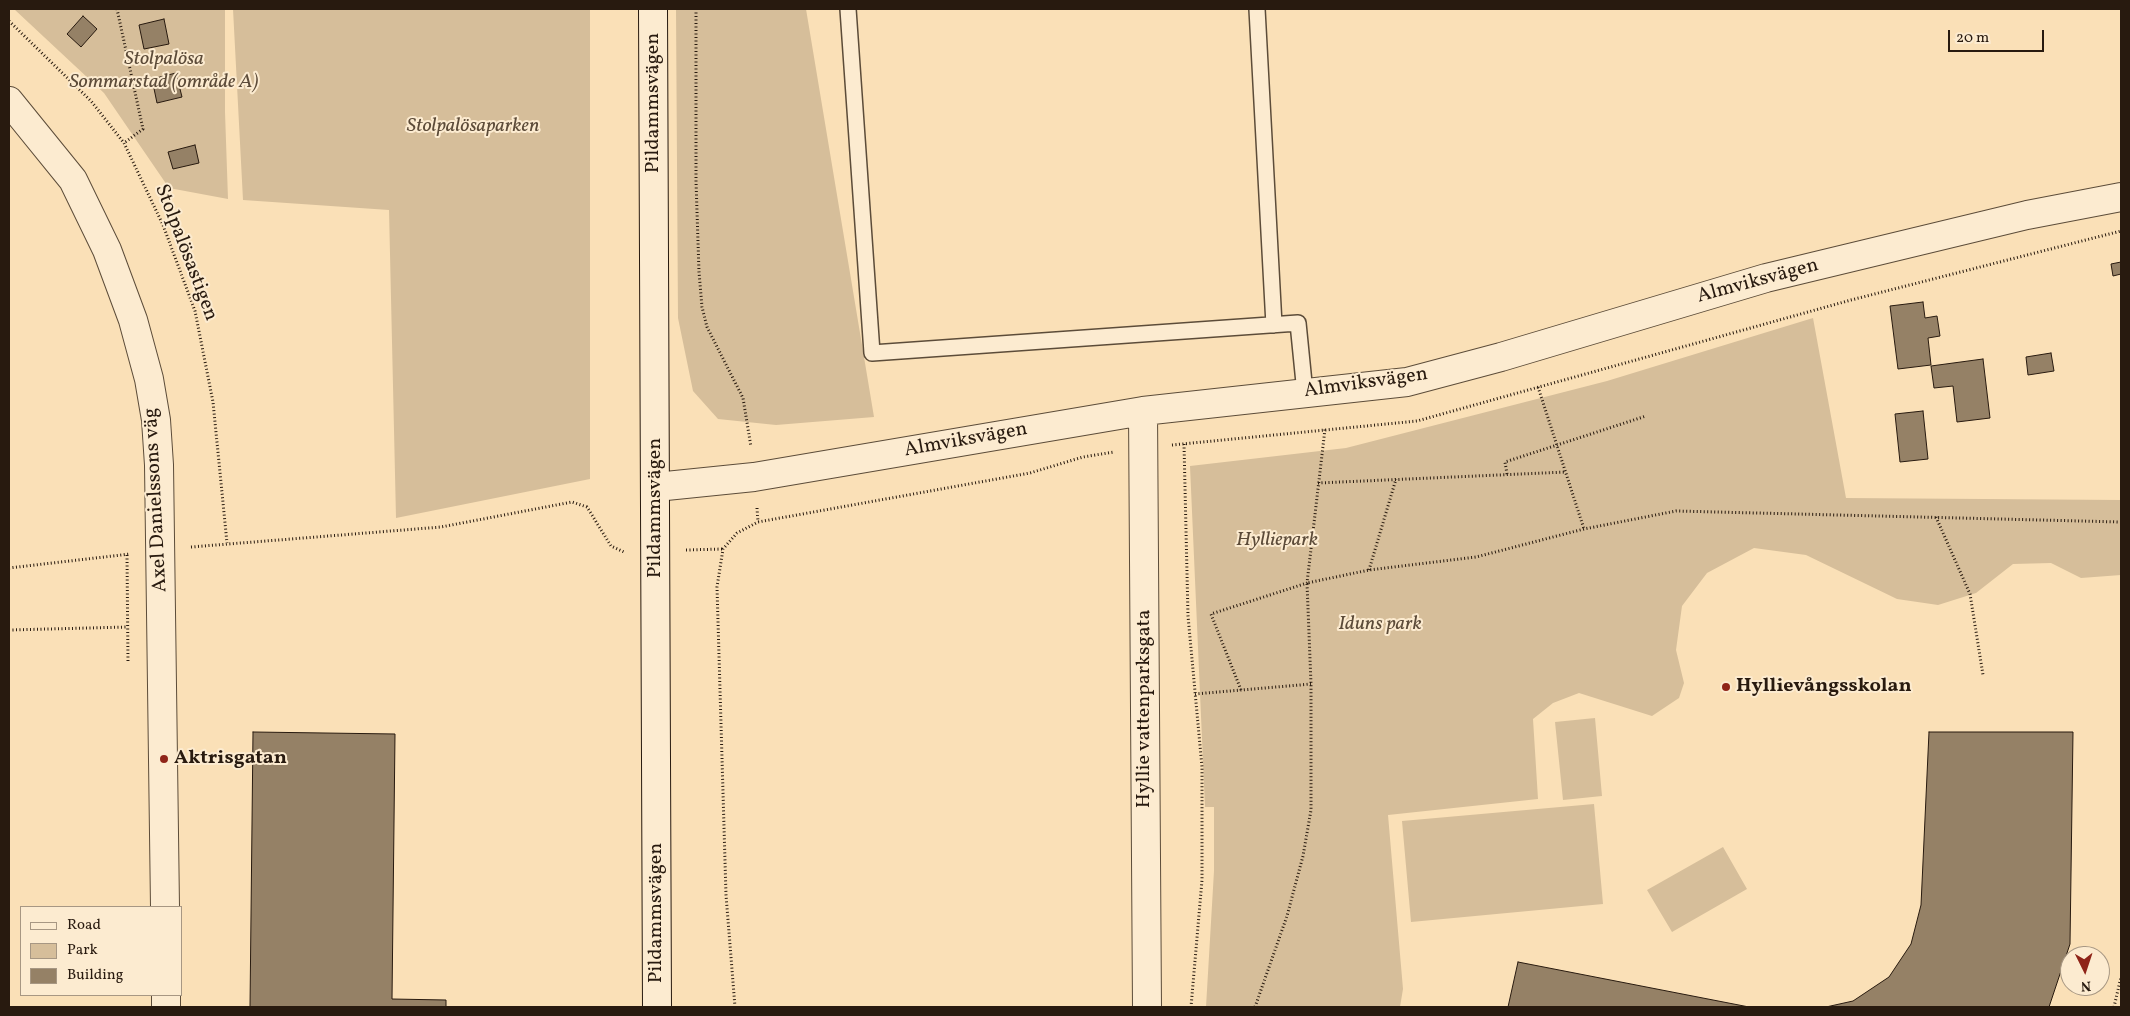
<!DOCTYPE html>
<html>
<head>
<meta charset="utf-8">
<style>
  body { margin:0 }
  #map { position:relative; width:2130px; height:1016px; overflow:hidden; background:#fae0b7; font-family:Vollkorn,serif }
  canvas { display:block }
  .frame { position:absolute; inset:0; border:10px solid #281a0f; pointer-events:none }
  .legend { position:absolute; left:20px; top:906px; width:162px; height:90px; box-sizing:border-box; background:#fcebd0; border:1px solid #a79783; margin:0; padding:6px 9px; list-style:none; font-size:15px; color:#281a0f }
  .legend li { display:flex; align-items:center; gap:10px; height:25px }
  .legend b { width:25px; border:1px solid #a79783 }
  .north { position:absolute; left:2060px; top:946px; width:50px; height:50px; box-sizing:border-box; background:#fcebd0; border:1px solid #a79783; border-radius:50%; rotate:176deg; font-size:14px; font-weight:700; line-height:20px; text-align:center; color:#281a0f }
  .north::after { content:''; display:block; margin:auto; width:18px; height:22px; background:#8f2418; clip-path:polygon(50% 0,100% 100%,50% 72%,0 100%) }
  .scale { position:absolute; left:1948px; top:30px; width:96px; height:22px; box-sizing:border-box; border:2px solid #281a0f; border-top:0; padding-left:6px; font-size:15px; line-height:18px; white-space:nowrap; color:#281a0f; -webkit-text-stroke:4px #fcebd0; paint-order:stroke }
</style>
</head>
<body>
<div id="map">
<canvas width="2130" height="1016"></canvas>
<div class="frame"></div>
<ul class="legend">
<li><b style="height:6px;background:#fcebd0"></b>Road</li>
<li><b style="height:14px;background:#d6be9a"></b>Park</li>
<li><b style="height:14px;background:#958166"></b>Building</li>
</ul>
<div class="north">N</div>
<div class="scale">20 m</div>
</div>
<script>
const context = document.querySelector('canvas').getContext('2d');
context.lineJoin = 'round';
function paint(path, color) { context.fillStyle = color; context.fill(path, 'evenodd'); }
const shape = rows => new Path2D(rows.map(r => 'M' + r).join(''));
function trace(path, color, width, dash) { context.strokeStyle = color; context.lineWidth = width; context.lineCap = dash ? 'butt' : 'round'; context.setLineDash(dash || []); context.stroke(path); }
function write(font, color, halo, rows, align = 'center') {
  context.font = font + ' Vollkorn,serif'; context.lineWidth = 4; context.setLineDash([]); context.textBaseline = 'middle'; context.strokeStyle = halo; context.fillStyle = color; for (const [text, x, y, turn = 0] of rows) {
    context.save(); context.translate(x, y); context.rotate((+turn || 0) * Math.PI / 180); context.textAlign = isNaN(turn) ? turn : align; if (halo) context.strokeText(text, 0, 0); context.fillText(text, 0, 0); context.restore();
  }
}
paint(shape([
  [14,9,225,9,225,112,228,199,169,188,104,93],
  [233,9,590,9,590,479,396,518,389,210,243,200],
  [676,9,806,9,874,417,776,425,718,419,693,391,678,318],
  [1813,318,1846,498,2121,500,2121,575,2081,578,2051,563,2013,564,1976,593,1938,605,1897,599,1806,555,1754,548,1707,573,1682,606,1676,650,1684,683,1679,698,1652,716,1579,693,1553,703,1533,719,1538,799,1388,815,1403,989,1400,1007,1206,1007,1214,871,1214,807,1205,807,1190,466,1346,448,1607,381],
  [1595,718,1602,796,1563,800,1555,722],
  [1594,804,1603,904,1411,922,1402,821],
  [1723,847,1747,889,1672,932,1647,890]
]), '#d6be9a');
const building = shape([
  [83,16,97,29,81,47,67,34,83,16],
  [164,19,169,44,144,49,139,25,164,19],
  [176,73,182,97,157,103,152,79,176,73],
  [195,145,199,163,173,169,168,152,195,145],
  [2121,262,2121,274,2113,276,2111,264,2121,262],
  [1923,302,1925,318,1937,316,1940,336,1928,338,1931,365,1898,369,1890,306,1923,302],
  [2051,353,2054,371,2028,375,2026,357,2051,353],
  [1983,359,1990,418,1957,422,1953,386,1934,388,1931,366,1983,359],
  [1923,411,1928,459,1900,462,1895,414,1923,411],
  [253,732,395,734,392,999,446,1000,446,1007,250,1007,253,732],
  [1929,732,2073,732,2070,944,2049,1007,1826,1007,1853,1001,1889,977,1911,944,1921,905,1929,732],
  [1518,962,1749,1007,1508,1007,1518,962]
]);
paint(building, '#958166');
trace(building, '#281a0f', 1);
const lane = shape([
  [848,9,872,353,1298,323,1305,393],
  [1257,9,1274,325]
]);
const street = shape([
  [9,101,73,180,107,250,133,320,149,379,156,420,159,465,165,907],
  [1143,411,1147,1007],
  [656,487,754,477,1143,411,1407,382,1501,357,1766,278,2027,215,2121,197],
  [166,995,166,1007]
]);
const secondary = shape([
  [653,9,657,1007]
]);
trace(lane, '#5c4c39', 18);
trace(street, '#5c4c39', 30);
trace(secondary, '#281a0f', 30);
trace(shape([
  [117,9,143,129,124,143],
  [696,9,696,181,699,272,702,307,707,327,743,398,751,447],
  [9,21,91,101,124,143,163,225,195,311,213,402,227,543],
  [1538,387,1584,529],
  [1184,444,1188,616,1202,767,1202,880,1191,1007],
  [1172,445,1417,421,1851,300,2121,231],
  [1507,474,1505,462,1646,416],
  [1318,483,1566,472],
  [757,508,758,522],
  [1936,517,1970,594,1983,675],
  [191,547,441,527,572,502,587,507,611,546,624,552],
  [686,550,723,549],
  [127,555,128,662],
  [9,568,130,554],
  [1369,570,1396,479],
  [9,630,128,627],
  [1241,690,1211,614,1307,583,1325,429],
  [1195,694,1311,684],
  [735,1007,726,895,717,587,723,549,737,533,758,522,1030,473,1083,457,1114,452],
  [1255,1007,1287,916,1303,856,1311,810,1311,684,1307,583,1369,570,1476,557,1584,529,1676,511,2121,522],
  [2114,1007,2121,977]
]), '#281a0f', 3, [1, 2.5]);
trace(lane, '#fcebd0', 15);
trace(street, '#fcebd0', 28);
trace(secondary, '#fcebd0', 28);
for (const [x, y, r, color] of [
  [1726,687,5,"#8f2418"],
  [164,759,5,"#8f2418"]
]) { const dot = new Path2D(); dot.arc(x, y, r, 0, 2 * Math.PI); context.fillStyle = color; context.fill(dot); trace(dot, '#fcebd0', 2); }
write('italic 20px', '#5c4b39', '#fcebd0', [
  ["Stolpalösa",164,60],
  ["Sommarstad (område A)",164,83],
  ["Stolpalösaparken",473,127],
  ["Hylliepark",1277,541],
  ["Iduns park",1380,625]
]);
write('20px', '#281a0f', '#fcebd0', [
  ["Pildammsvägen",654,103,-90],
  ["Stolpalösastigen",185,253,69],
  ["Almviksvägen",1758,282,-15],
  ["Almviksvägen",1366,384,-8],
  ["Almviksvägen",966,441,-10],
  ["Axel Danielssons väg",157,500,-93],
  ["Pildammsvägen",656,508,-90],
  ["Hyllie vattenparksgata",1145,709,-90],
  ["Pildammsvägen",657,913,-90]
]);
write('bold 20px', '#281a0f', '#fcebd0', [
  ["Hyllievångsskolan",1736,687],
  ["Aktrisgatan",174,759]
], 'left');
</script>
</body>
</html>
